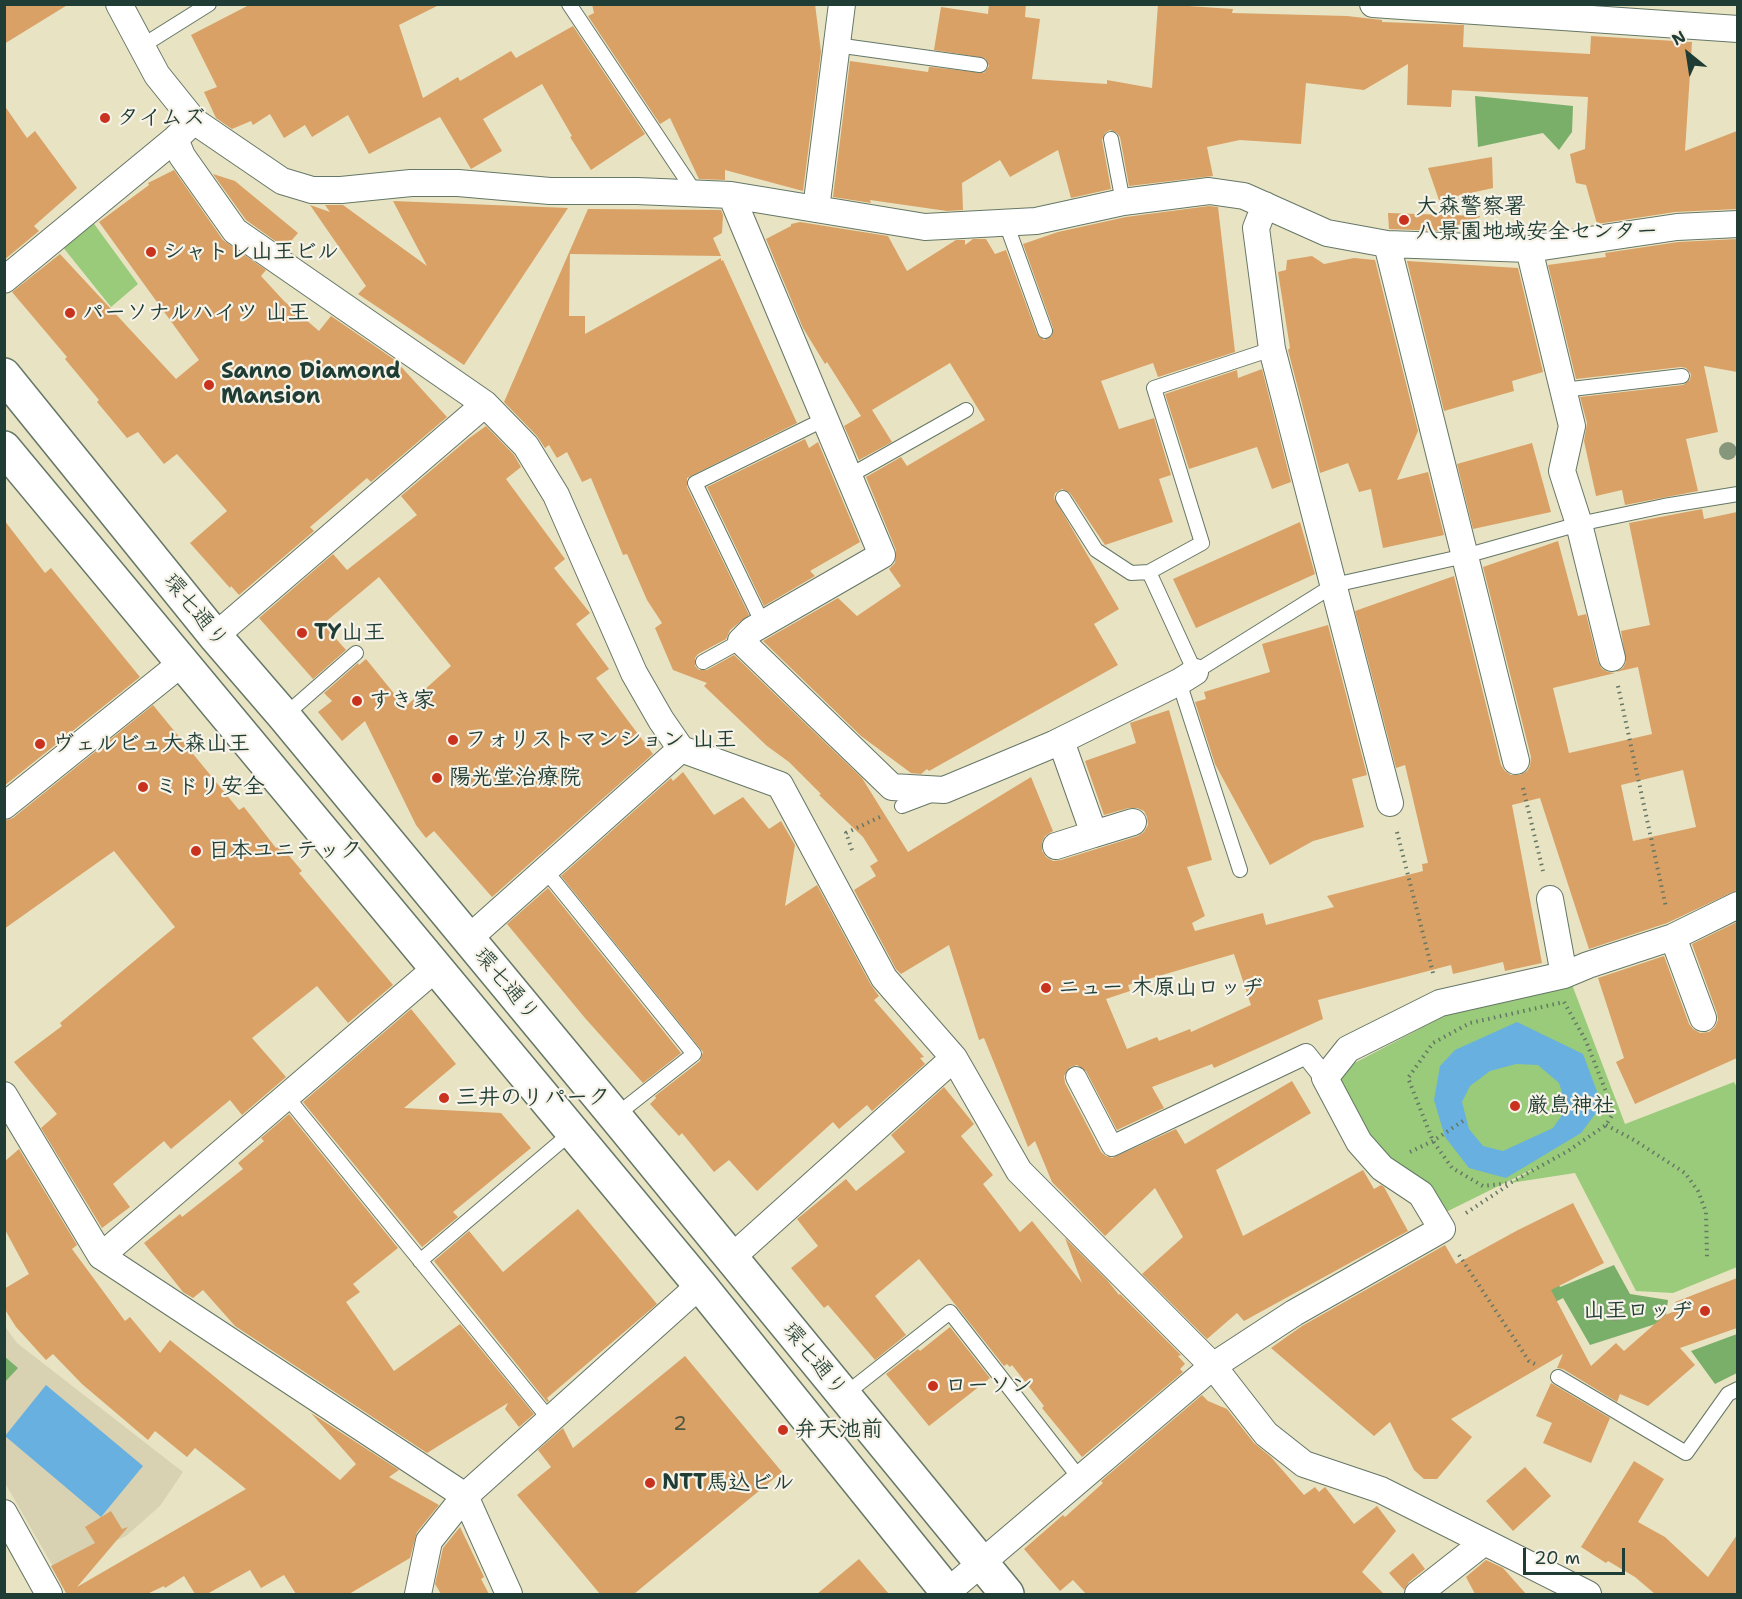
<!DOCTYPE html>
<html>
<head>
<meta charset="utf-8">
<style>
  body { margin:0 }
  #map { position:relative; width:1742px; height:1599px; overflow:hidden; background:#e8e3c3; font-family:"Shantell Sans",sans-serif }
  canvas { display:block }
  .frame { position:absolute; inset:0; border:6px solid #1f3d34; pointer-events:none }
  .north { position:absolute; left:1658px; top:24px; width:60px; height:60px; -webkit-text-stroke:4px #f7f3e8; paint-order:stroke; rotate:330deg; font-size:16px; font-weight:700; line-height:24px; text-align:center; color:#1f3d34 }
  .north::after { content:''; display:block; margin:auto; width:21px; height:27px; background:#1f3d34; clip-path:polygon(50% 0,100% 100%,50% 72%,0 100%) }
  .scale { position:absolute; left:1523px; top:1548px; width:102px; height:27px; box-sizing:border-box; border:3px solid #1f3d34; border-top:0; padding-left:8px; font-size:18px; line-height:21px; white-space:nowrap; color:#1f3d34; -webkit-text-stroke:4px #f7f3e8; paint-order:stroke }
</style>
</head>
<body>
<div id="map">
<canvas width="1742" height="1599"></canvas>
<div class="frame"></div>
<div class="north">N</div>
<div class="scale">20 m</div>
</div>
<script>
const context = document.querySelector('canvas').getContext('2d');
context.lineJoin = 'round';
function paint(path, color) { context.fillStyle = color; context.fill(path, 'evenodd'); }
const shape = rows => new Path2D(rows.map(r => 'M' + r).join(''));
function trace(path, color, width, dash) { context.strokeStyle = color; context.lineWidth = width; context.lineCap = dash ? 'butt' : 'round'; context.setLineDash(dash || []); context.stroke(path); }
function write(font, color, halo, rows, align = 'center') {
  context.font = font + ' "Shantell Sans","Klee One",sans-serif'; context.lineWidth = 4.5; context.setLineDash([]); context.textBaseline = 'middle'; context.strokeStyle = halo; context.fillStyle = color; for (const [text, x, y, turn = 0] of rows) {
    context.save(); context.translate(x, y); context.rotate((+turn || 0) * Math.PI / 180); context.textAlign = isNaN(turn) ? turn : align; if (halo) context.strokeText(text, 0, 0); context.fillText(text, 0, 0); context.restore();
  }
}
paint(shape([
  [4,1325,17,1343,183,1472,160,1506,126,1536,55,1570,5,1483]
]), '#d9d2b2');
paint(shape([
  [92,221,138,284,111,307,62,246],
  [1571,982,1625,1124,1734,1082,1738,1089,1737,1267,1673,1293,1636,1291,1575,1173,1510,1183,1539,1166,1446,1212,1371,1145,1326,1078,1444,1016]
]), '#99cb7a');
paint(shape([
  [1475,96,1573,106,1572,132,1559,150,1543,133,1478,147],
  [1614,1265,1630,1294,1668,1300,1665,1321,1590,1345,1563,1298,1509,1326,1549,1267,1560,1287],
  [1737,1334,1737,1373,1715,1384,1691,1351],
  [4,1356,18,1368,5,1382,4,1382]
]), '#7aaf6a');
paint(shape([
  [1517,1022,1583,1054,1602,1105,1581,1133,1506,1178,1469,1168,1445,1137,1434,1100,1440,1066,1455,1050],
  [1516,1064,1538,1065,1559,1083,1567,1108,1553,1128,1503,1151,1483,1146,1469,1129,1462,1102,1470,1086,1490,1071],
  [46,1385,143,1466,101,1517,5,1436]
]), '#68b0df');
paint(shape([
  [4,4,69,4,4,44],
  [251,4,441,4,399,25,423,98,458,77,460,81,511,51,516,58,573,26,645,134,591,170,570,137,572,136,542,84,483,119,502,151,471,169,440,117,369,154,348,115,312,137,305,125,284,138,270,114,253,125,251,121,232,129,216,118,204,92,217,87,191,35],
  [592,4,815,4,821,52,803,191,725,170,725,180,699,179,670,118,660,124,588,16,594,13],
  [989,4,1026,4,1025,17,1040,19,1032,79,1107,84,1107,80,1152,88,1158,4,1233,9,1232,13,1347,16,1382,20,1382,22,1464,25,1463,47,1590,54,1591,36,1692,42,1685,151,1737,131,1737,209,1675,212,1597,224,1586,185,1576,183,1570,154,1585,149,1588,97,1452,90,1451,107,1407,105,1408,64,1364,90,1306,83,1301,144,1240,140,1207,147,1213,176,1129,186,1120,137,1117,133,1110,130,1105,133,1102,140,1111,189,1071,198,1058,150,1010,177,1000,160,962,183,963,210,947,211,870,200,871,203,833,197,850,61,928,72,929,67,931,67,984,73,989,66,985,58,934,50,941,7,988,14],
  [4,105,27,138,35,131,77,188,34,226,39,231,4,260],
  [1492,157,1493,188,1439,200,1428,168],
  [174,170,223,240,266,270,261,276,284,301,319,331,331,316,395,360,447,417,371,482,367,478,310,527,314,531,239,595,231,586,230,588,190,543,227,511,177,454,164,464,138,432,127,438,97,402,99,400,65,359,67,357,12,292,60,254,176,379,199,360,99,222,149,185,148,183],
  [213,174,235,181,298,233,285,248,246,220],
  [393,201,568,208,464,365,358,294,366,286,310,205,330,212,325,205,343,205,427,266],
  [1209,206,1218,207,1235,352,1158,377,1153,363,1101,381,1119,429,1154,418,1171,475,1159,479,1173,522,1105,545,1070,493,1062,489,1055,493,1054,498,1119,609,1094,624,1118,665,929,771,927,769,921,774,911,773,861,736,763,641,838,598,857,616,901,586,889,569,895,563,896,550,866,477,901,457,907,466,985,420,950,363,872,410,892,442,859,460,844,426,861,416,827,362,825,364,803,328,766,239,791,226,791,224,800,222,888,236,907,271,956,240,965,240,965,245,973,239,986,239,995,254,1006,250,1037,334,1044,340,1052,336,1053,328,1023,244,1058,232,1126,217],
  [588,209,721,210,723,215,722,233,713,238,721,256,570,254,569,316,585,316,585,334,721,258,721,261,723,260,797,423,687,478,687,487,749,615,730,630,726,639,698,654,695,658,695,666,699,670,707,670,734,655,862,778,908,852,1031,777,1053,831,1045,836,1042,842,1042,851,1046,857,1053,861,1061,860,1138,836,1144,832,1148,825,1147,817,1144,811,1137,808,1129,808,1104,815,1085,761,1136,743,1130,723,1169,710,1212,860,1187,867,1205,916,1192,923,1195,931,1263,913,1266,925,1334,907,1327,896,1423,871,1422,864,1428,863,1405,765,1396,768,1355,611,1454,576,1501,765,1505,771,1511,775,1520,775,1527,771,1530,766,1531,757,1483,567,1558,541,1578,616,1586,614,1598,662,1602,669,1608,672,1615,673,1553,688,1569,753,1652,734,1638,667,1616,672,1623,668,1626,662,1621,631,1650,625,1629,523,1702,509,1704,519,1737,512,1737,890,1667,923,1589,949,1540,798,1512,805,1542,963,1505,971,1503,962,1453,974,1451,965,1318,1000,1323,1019,1214,1068,1212,1064,1152,1087,1164,1108,1117,1130,1086,1071,1077,1065,1070,1067,1064,1076,1065,1083,1101,1152,1106,1156,1112,1158,1176,1129,1185,1144,1292,1081,1311,1113,1216,1170,1243,1236,1363,1170,1374,1189,1381,1185,1384,1187,1408,1231,1244,1321,1237,1313,1207,1339,1142,1274,1183,1237,1155,1188,1105,1236,1052,1182,1035,1141,1028,1147,984,1038,979,1040,949,945,901,974,896,969,854,890,876,876,870,866,878,861,863,837,819,795,821,794,789,762,767,746,704,686,707,683,673,670,655,628,662,623,647,600,627,554,623,555,591,478,582,482,567,452,557,458,549,445,545,448,537,436,504,402],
  [1683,770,1696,827,1633,841,1621,785],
  [1234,954,1251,1005,1191,1032,1190,1029,1159,1041,1157,1037,1127,1049,1106,999,1130,991,1128,985],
  [1388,213,1480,216,1480,217,1442,231,1389,229],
  [1737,239,1737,372,1704,366,1718,432,1686,439,1698,491,1625,505,1622,490,1596,496,1584,441,1587,423,1580,397,1683,385,1690,380,1691,374,1686,368,1681,367,1576,379,1548,265,1606,257,1605,253,1678,242],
  [1312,256,1324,264,1354,258,1375,260,1418,431,1397,480,1428,472,1444,535,1383,548,1371,489,1359,492,1348,463,1320,473,1288,350,1290,348,1278,272,1286,270,1287,260],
  [1407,261,1518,268,1543,372,1512,381,1514,391,1444,411],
  [1262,369,1291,482,1272,489,1257,447,1189,469,1165,394,1237,370,1238,378],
  [486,426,514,455,521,467,506,479,565,559,554,568,590,613,576,624,609,669,596,678,653,754,492,897,434,831,426,838,416,825,365,721,342,741,318,712,332,701,324,693,358,663,359,665,366,659,405,707,451,666,379,577,323,624,346,650,313,679,259,618,333,554,347,570,417,515,401,496,468,439],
  [805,439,809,448,818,442,860,542,810,571,815,576,764,606,707,487],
  [1532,443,1551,512,1473,529,1457,464],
  [4,520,45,573,51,568,140,677,4,786],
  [1300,522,1315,574,1196,628,1173,579],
  [1328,625,1367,775,1352,779,1364,827,1313,841,1270,865,1215,764,1195,702,1206,699,1204,692,1270,672,1262,644],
  [153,705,239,810,244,807,276,848,280,845,302,871,299,873,393,985,348,1023,317,986,252,1038,286,1077,242,1115,230,1100,171,1149,164,1141,113,1184,130,1207,102,1228,41,1128,57,1114,14,1062,62,1026,60,1023,175,927,114,851,4,929,4,821,13,818],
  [683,772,714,815,743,797,769,829,781,821,795,845,785,906,817,885,871,985,879,996,874,1000,924,1057,920,1058,925,1064,872,1111,867,1105,839,1129,833,1122,757,1191,729,1160,714,1172,682,1133,679,1136,650,1104,656,1098,655,1096,700,1061,703,1052,561,876,671,778,673,781],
  [548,888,681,1053,643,1083,585,1018,507,924],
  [1737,922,1737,1058,1635,1104,1616,1062,1624,1058,1598,978,1664,956,1689,1024,1693,1029,1700,1033,1709,1032,1715,1027,1718,1020,1717,1013,1692,944],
  [411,1009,456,1064,404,1108,501,1113,531,1148,453,1212,458,1217,422,1247,303,1102],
  [944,1087,974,1124,961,1136,993,1175,983,1184,1020,1232,1032,1221,1082,1283,1065,1238,1107,1280,1119,1295,1120,1294,1181,1355,1178,1356,1185,1364,1180,1369,1183,1372,1082,1457,1042,1408,1044,1406,1012,1365,1010,1367,1007,1364,1004,1366,919,1259,875,1296,906,1335,875,1360,828,1305,824,1308,791,1268,818,1246,797,1219,846,1179,856,1191,905,1152,891,1135],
  [289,1114,398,1248,353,1284,360,1292,346,1302,394,1371,460,1324,534,1414,519,1427,505,1409,508,1403,427,1453,235,1326,203,1290,193,1298,183,1292,144,1243,180,1214,182,1217,243,1169,238,1163,264,1141,261,1138],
  [19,1149,77,1245,72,1249,125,1321,130,1317,160,1353,170,1340,340,1480,356,1464,311,1413,399,1470,389,1477,439,1505,417,1532,410,1558,349,1594,296,1594,284,1575,261,1588,250,1570,207,1594,195,1594,184,1576,165,1588,164,1586,147,1594,64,1594,66,1593,51,1566,95,1543,85,1527,111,1511,122,1529,128,1527,77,1587,246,1489,195,1448,187,1457,155,1431,148,1440,82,1384,53,1354,46,1360,16,1327,4,1308,4,1289,29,1274,4,1228,4,1162],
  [1573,1203,1604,1263,1551,1290,1591,1366,1616,1343,1624,1351,1665,1315,1678,1310,1675,1302,1737,1278,1737,1328,1680,1348,1695,1365,1648,1406,1620,1394,1617,1402,1563,1369,1557,1368,1563,1354,1451,1419,1472,1437,1437,1479,1424,1479,1414,1470,1390,1422,1374,1436,1271,1348,1302,1326,1445,1245,1456,1264,1518,1230],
  [578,1209,657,1304,547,1398,549,1401,547,1402,434,1261,469,1231,503,1272],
  [950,1327,990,1378,929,1426,886,1374,918,1349,920,1351],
  [685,1356,782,1472,634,1594,600,1594,517,1495,551,1467,538,1450,563,1428,573,1448],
  [1551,1383,1610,1418,1591,1463,1543,1443,1552,1423,1536,1416],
  [1202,1395,1208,1401,1227,1409,1254,1443,1271,1457,1304,1495,1315,1487,1319,1492,1325,1487,1354,1524,1377,1506,1396,1531,1362,1572,1384,1594,1086,1594,1073,1580,1060,1591,1024,1549,1063,1515,1065,1517,1103,1483,1101,1481],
  [1634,1461,1664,1479,1638,1522,1665,1537,1708,1577,1737,1535,1737,1594,1655,1594,1635,1577,1608,1561,1606,1563,1581,1547],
  [1525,1467,1551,1496,1513,1531,1486,1501],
  [460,1527,484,1577,481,1579,489,1594,441,1594,435,1584,443,1548],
  [1413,1553,1425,1569,1409,1582,1404,1590,1389,1573],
  [859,1559,889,1594,817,1594],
  [1486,1560,1503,1568,1526,1594,1475,1594,1466,1577]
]), '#d9a165');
const service = shape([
  [569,4,696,194],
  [836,45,980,65],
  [142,46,209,4],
  [1111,139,1123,202],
  [1006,223,1045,331],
  [1272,349,1154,388,1202,543,1149,572,1195,672,1334,585,1465,556,1579,524,1664,506,1738,494],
  [1563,390,1682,376],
  [849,476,966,410],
  [1063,498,1096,550,1131,573,1149,572],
  [763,624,695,483,825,419],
  [703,662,741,641],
  [1179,682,1240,870],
  [284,716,356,653],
  [902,806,931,795],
  [546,871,694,1054,615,1116],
  [287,1097,550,1420],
  [420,1261,572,1132],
  [1558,1377,1686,1453,1728,1394,1738,1389],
  [843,1396,950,1312,1081,1480]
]);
const pedestrian = shape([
  [1076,1077,1112,1146,1306,1054,1325,1078]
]);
const minor = shape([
  [119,4,157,75,194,121],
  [1373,4,1738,29],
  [175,139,182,156,235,231,485,404,526,446,556,495,634,673,661,720,681,749,780,785,884,978,954,1058,1019,1171,1213,1366,1266,1434,1304,1464,1381,1490,1588,1594],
  [731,195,882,555,752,630,741,641,892,787,944,790,1054,744,1179,682,1195,672],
  [1265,205,1256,228,1272,349,1390,803],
  [816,209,842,4],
  [1387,244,1516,761],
  [1529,249,1572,426,1562,471,1579,524,1612,658],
  [4,280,175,139,194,121,282,181,312,190,341,190,411,183,458,183,550,191,637,191,731,195,925,227,1036,221,1123,202,1209,191,1244,196,1327,233,1387,244,1529,249,1677,227,1738,224],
  [215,636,485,404],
  [4,806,183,662],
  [1094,834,1133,822],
  [1056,846,1094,834,1061,741],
  [1550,899,1564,975],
  [1673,937,1703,1018],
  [468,939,681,749],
  [4,1095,101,1256,465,1496,509,1594],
  [101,1256,436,968],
  [731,1258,954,1058],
  [4,1513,49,1594],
  [418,1594,429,1541,465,1496,700,1285],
  [945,1594,1213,1366,1294,1313,1442,1229,1421,1194,1382,1168,1359,1142,1325,1078,1348,1049,1440,1003,1564,975,1588,965,1673,937,1738,905],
  [1418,1594,1483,1543]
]);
const primary = shape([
  [4,375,215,636,284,716,615,1116,1007,1594],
  [4,448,700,1285,949,1594]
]);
trace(service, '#657766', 16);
trace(pedestrian, '#657766', 22);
trace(minor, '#657766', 28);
trace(primary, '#657766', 36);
trace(shape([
  [1618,686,1666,907],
  [1523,788,1543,871],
  [1397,832,1433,973],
  [852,850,846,833,882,816],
  [1564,1002,1586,1041,1614,1112,1606,1125,1568,1151,1510,1183,1483,1186,1452,1168,1433,1141,1408,1078,1433,1043,1470,1023,1564,1002],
  [1606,1125,1634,1140,1685,1173,1698,1191,1706,1212,1707,1257],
  [1410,1152,1433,1141,1466,1119],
  [1466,1213,1510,1184],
  [1459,1255,1529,1361,1537,1365]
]), '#657766', 4, [1.5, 4.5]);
trace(service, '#fff', 14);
trace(pedestrian, '#fff', 20);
trace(minor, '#fff', 26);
trace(primary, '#fff', 33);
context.fillStyle = '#87977c';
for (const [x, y] of [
  [1728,451],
  [1615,1312]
]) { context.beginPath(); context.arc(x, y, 9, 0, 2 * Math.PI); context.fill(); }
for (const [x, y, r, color] of [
  [105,118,6,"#c8321e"],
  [1404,220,6,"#c8321e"],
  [151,252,6,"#c8321e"],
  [70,313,6,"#c8321e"],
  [209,385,6,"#c8321e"],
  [302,633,6,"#c8321e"],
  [357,701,6,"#c8321e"],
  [453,740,6,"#c8321e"],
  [40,744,6,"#c8321e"],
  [437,778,6,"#c8321e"],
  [143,787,6,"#c8321e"],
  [196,851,6,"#c8321e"],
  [1046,988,6,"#c8321e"],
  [444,1098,6,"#c8321e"],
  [1515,1106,6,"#c8321e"],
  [1705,1311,6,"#c8321e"],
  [933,1386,6,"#c8321e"],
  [783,1430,6,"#c8321e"],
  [650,1483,6,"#c8321e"]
]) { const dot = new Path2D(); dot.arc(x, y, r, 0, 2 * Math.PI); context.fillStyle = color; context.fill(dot); trace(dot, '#f7f3e8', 2); }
write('20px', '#4e5640', null, [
  ["2",680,1425]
]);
write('bold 22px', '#1f3d34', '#f7f3e8', [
  ["タイムズ",117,118],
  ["大森警察署",1416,207],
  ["八景園地域安全センター",1416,232],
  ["シャトレ山王ビル",163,252],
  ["パーソナルハイツ 山王",82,313],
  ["Sanno Diamond",221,372],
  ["Mansion",221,397],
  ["TY山王",314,633],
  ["すき家",369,701],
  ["フォリストマンション 山王",465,740],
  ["ヴェルビュ大森山王",52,744],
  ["陽光堂治療院",449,778],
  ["ミドリ安全",155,787],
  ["日本ユニテック",208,851],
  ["ニュー 木原山ロッヂ",1058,988],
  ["三井のリパーク",456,1098],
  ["厳島神社",1527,1106],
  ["山王ロッヂ",1693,1311,"right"],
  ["ローソン",945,1386],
  ["弁天池前",795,1430],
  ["NTT馬込ビル",662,1483]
], 'left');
write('22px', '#1f3d34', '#f7f3e8', [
  ["環七通り",195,611,51],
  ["環七通り",506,985,50],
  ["環七通り",814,1360,51]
]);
</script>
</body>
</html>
